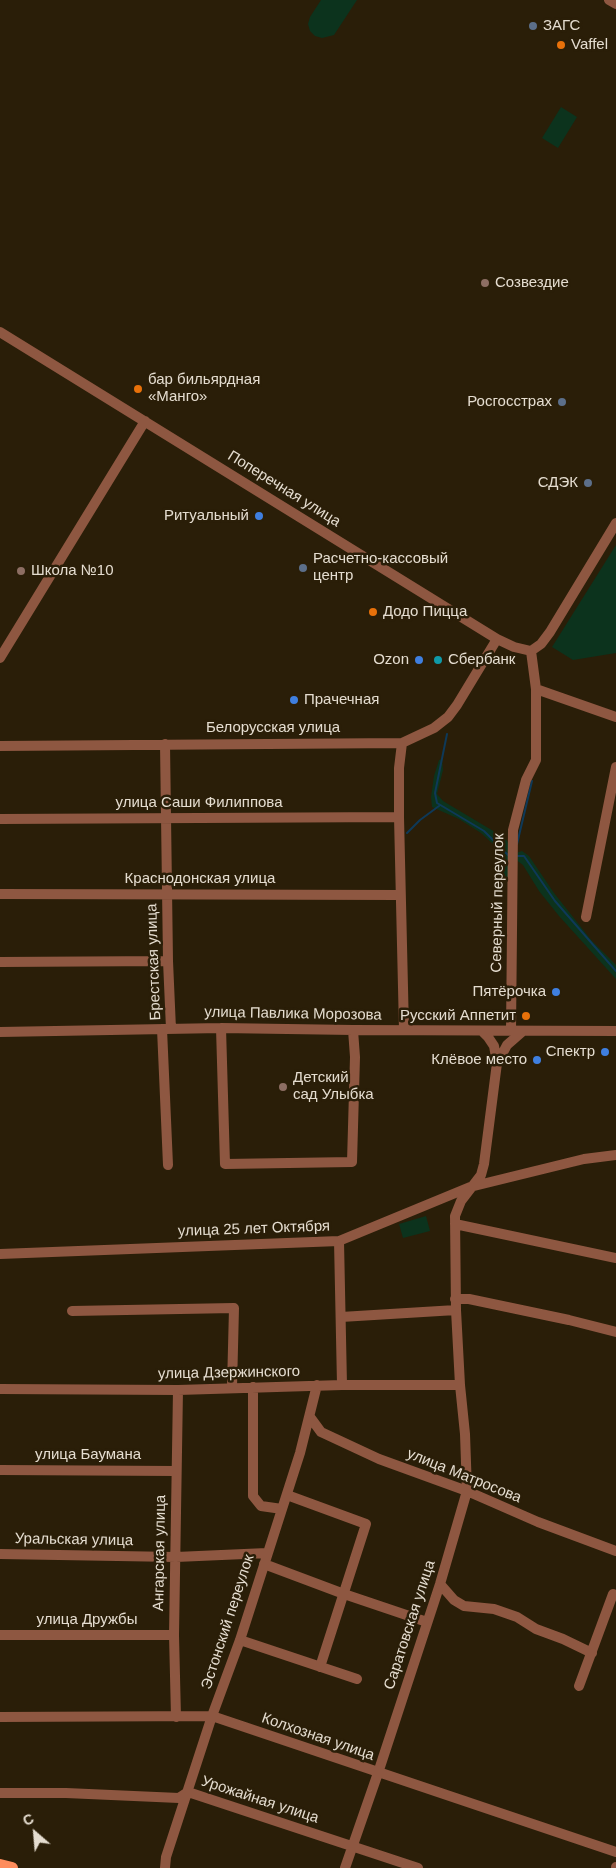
<!DOCTYPE html>
<html>
<head>
<meta charset="utf-8">
<style>
  body { margin:0 }
  #map { position:relative; width:616px; height:1868px; overflow:hidden; background:#2a1e08; font-family:Arial,sans-serif }
  canvas { display:block }
  .north { position:absolute; left:10px; top:1808px; width:50px; height:50px; -webkit-text-stroke:4px #2a1e08; paint-order:stroke; rotate:333deg; font-size:14px; font-weight:700; line-height:20px; text-align:center; color:#e5ddd0 }
  .north::after { content:''; display:block; margin:auto; width:18px; height:22px; background:#e5ddd0; clip-path:polygon(50% 0,100% 100%,50% 72%,0 100%) }
</style>
</head>
<body>
<div id="map">
<canvas width="616" height="1868"></canvas>
<div class="north">С</div>
</div>
<script>
const context = document.querySelector('canvas').getContext('2d');
context.lineJoin = 'round';
function paint(path, color) { context.fillStyle = color; context.fill(path, 'evenodd'); }
const shape = rows => new Path2D(rows.map(r => 'M' + r).join(''));
function trace(path, color, width, dash) { context.strokeStyle = color; context.lineWidth = width; context.lineCap = dash ? 'butt' : 'round'; context.setLineDash(dash || []); context.stroke(path); }
function write(font, color, halo, rows, align = 'center') {
  context.font = font + ' Arial,sans-serif'; context.lineWidth = 5; context.setLineDash([]); context.textBaseline = 'middle'; context.strokeStyle = halo; context.fillStyle = color; for (const [text, x, y, turn = 0] of rows) {
    context.save(); context.translate(x, y); context.rotate((+turn || 0) * Math.PI / 180); context.textAlign = isNaN(turn) ? turn : align; if (halo) context.strokeText(text, 0, 0); context.fillText(text, 0, 0); context.restore();
  }
}
paint(shape([
  [321,0,357,0,334,35,322,38,315,36,310,31,308,24,310,17],
  [561,107,577,117,558,148,542,138],
  [616,545,616,653,573,660,552,647],
  [442,759,443,770,437,794,443,801,505,838,509,844,509,877,506,881,493,844,481,833,459,819,432,807,431,797,434,776,439,760],
  [522,851,529,856,554,893,592,941,616,965,616,979,559,916,539,891,523,865,515,859,516,853],
  [426,1216,430,1231,403,1238,399,1224]
]), '#0c331d');
trace(shape([
  [447,734,435,793,437,803,484,831,509,856],
  [407,833,420,820,439,806],
  [517,844,532,781],
  [515,856,524,856,555,901,616,971]
]), '#0e3958', 2);
trace(shape([
  [609,0,616,4],
  [0,332,497,639,514,647,531,651,541,644,550,632,616,523],
  [531,651,536,689,616,717],
  [0,658,145,421],
  [402,743,399,768,399,817,404,1030],
  [165,744,168,961,171,1029],
  [0,746,402,743,434,728,448,717,457,705,497,639],
  [0,819,399,817],
  [0,894,400,895],
  [586,917,616,767],
  [0,962,168,961],
  [221,1028,225,1164,352,1162,355,1057,353,1030],
  [162,1029,168,1165],
  [511,1031,513,830,526,780,536,760,536,689],
  [0,1032,221,1028,353,1030,616,1031],
  [498,1062,507,1045,523,1031],
  [455,1224,616,1258],
  [339,1241,342,1385],
  [0,1254,339,1241,470,1187,584,1159,616,1155],
  [455,1299,469,1299,569,1320,616,1332],
  [72,1311,234,1308,232,1387],
  [341,1317,456,1310],
  [253,1387,253,1496,261,1506,282,1509],
  [0,1389,178,1390,342,1385,460,1385],
  [310,1417,321,1432,379,1459,467,1491,538,1522,616,1551],
  [0,1470,176,1471],
  [287,1495,366,1524,320,1667],
  [0,1554,176,1557,267,1553],
  [264,1564,344,1594,427,1622],
  [440,1584,454,1600,464,1606,494,1609,517,1617,536,1629,563,1639,592,1653],
  [0,1635,174,1635],
  [240,1640,357,1679],
  [579,1686,613,1594],
  [0,1717,212,1716,616,1852],
  [176,1717,174,1635,178,1390],
  [0,1793,66,1793,179,1798,188,1792,418,1868],
  [165,1868,166,1857,212,1716,240,1640,300,1453,317,1385],
  [345,1868,378,1773,440,1584,467,1491,465,1434,460,1385,456,1310,455,1216,461,1201,481,1175,484,1164,497,1063,494,1046,488,1037,482,1031],
  [616,1868,616,1867]
]), '#8e5741', 10);
trace(shape([
  [0,1865,12,1868]
]), '#fe8c5c', 12);
for (const [x, y, r, color] of [
  [533,26,5,"#5c6f8a"],
  [561,45,5,"#e8710a"],
  [485,283,5,"#8d6e63"],
  [138,389,5,"#e8710a"],
  [562,402,5,"#5c6f8a"],
  [588,483,5,"#5c6f8a"],
  [259,516,5,"#3f7fe0"],
  [303,568,5,"#5c6f8a"],
  [21,571,5,"#8d6e63"],
  [373,612,5,"#e8710a"],
  [419,660,5,"#3f7fe0"],
  [438,660,5,"#0f9aa8"],
  [294,700,5,"#3f7fe0"],
  [556,992,5,"#3f7fe0"],
  [526,1016,5,"#e8710a"],
  [605,1052,5,"#3f7fe0"],
  [537,1060,5,"#3f7fe0"],
  [283,1087,5,"#8d6e63"]
]) { const dot = new Path2D(); dot.arc(x, y, r, 0, 2 * Math.PI); context.fillStyle = color; context.fill(dot); trace(dot, '#2a1e08', 2); }
write('15px', '#e5ddd0', '#2a1e08', [
  ["ЗАГС",543,26],
  ["Vaffel",571,45],
  ["Созвездие",495,283],
  ["бар бильярдная",148,380],
  ["«Манго»",148,397],
  ["Росгосстрах",552,402,"right"],
  ["СДЭК",578,483,"right"],
  ["Ритуальный",249,516,"right"],
  ["Расчетно-кассовый",313,559],
  ["центр",313,576],
  ["Школа №10",31,571],
  ["Додо Пицца",383,612],
  ["Ozon",409,660,"right"],
  ["Сбербанк",448,660],
  ["Прачечная",304,700],
  ["Пятёрочка",546,992,"right"],
  ["Русский Аппетит",516,1016,"right"],
  ["Спектр",595,1052,"right"],
  ["Клёвое место",527,1060,"right"],
  ["Детский",293,1078],
  ["сад Улыбка",293,1095]
], 'left');
write('15px', '#e5ddd0', '#2a1e08', [
  ["Поперечная улица",284,489,32],
  ["Белорусская улица",273,728],
  ["улица Саши Филиппова",199,803],
  ["Краснодонская улица",200,879],
  ["Северный переулок",498,903,-89],
  ["Брестская улица",154,962,-92],
  ["улица Павлика Морозова",293,1014,1],
  ["улица 25 лет Октября",254,1229,-2],
  ["улица Дзержинского",229,1373,-1],
  ["улица Баумана",88,1455],
  ["улица Матросова",464,1476,22],
  ["Уральская улица",74,1540,1],
  ["Ангарская улица",160,1553,-89],
  ["улица Дружбы",87,1620],
  ["Эстонский переулок",228,1622,-72],
  ["Саратовская улица",410,1625,-72],
  ["Колхозная улица",318,1737,19],
  ["Урожайная улица",260,1800,18]
]);
</script>
</body>
</html>
